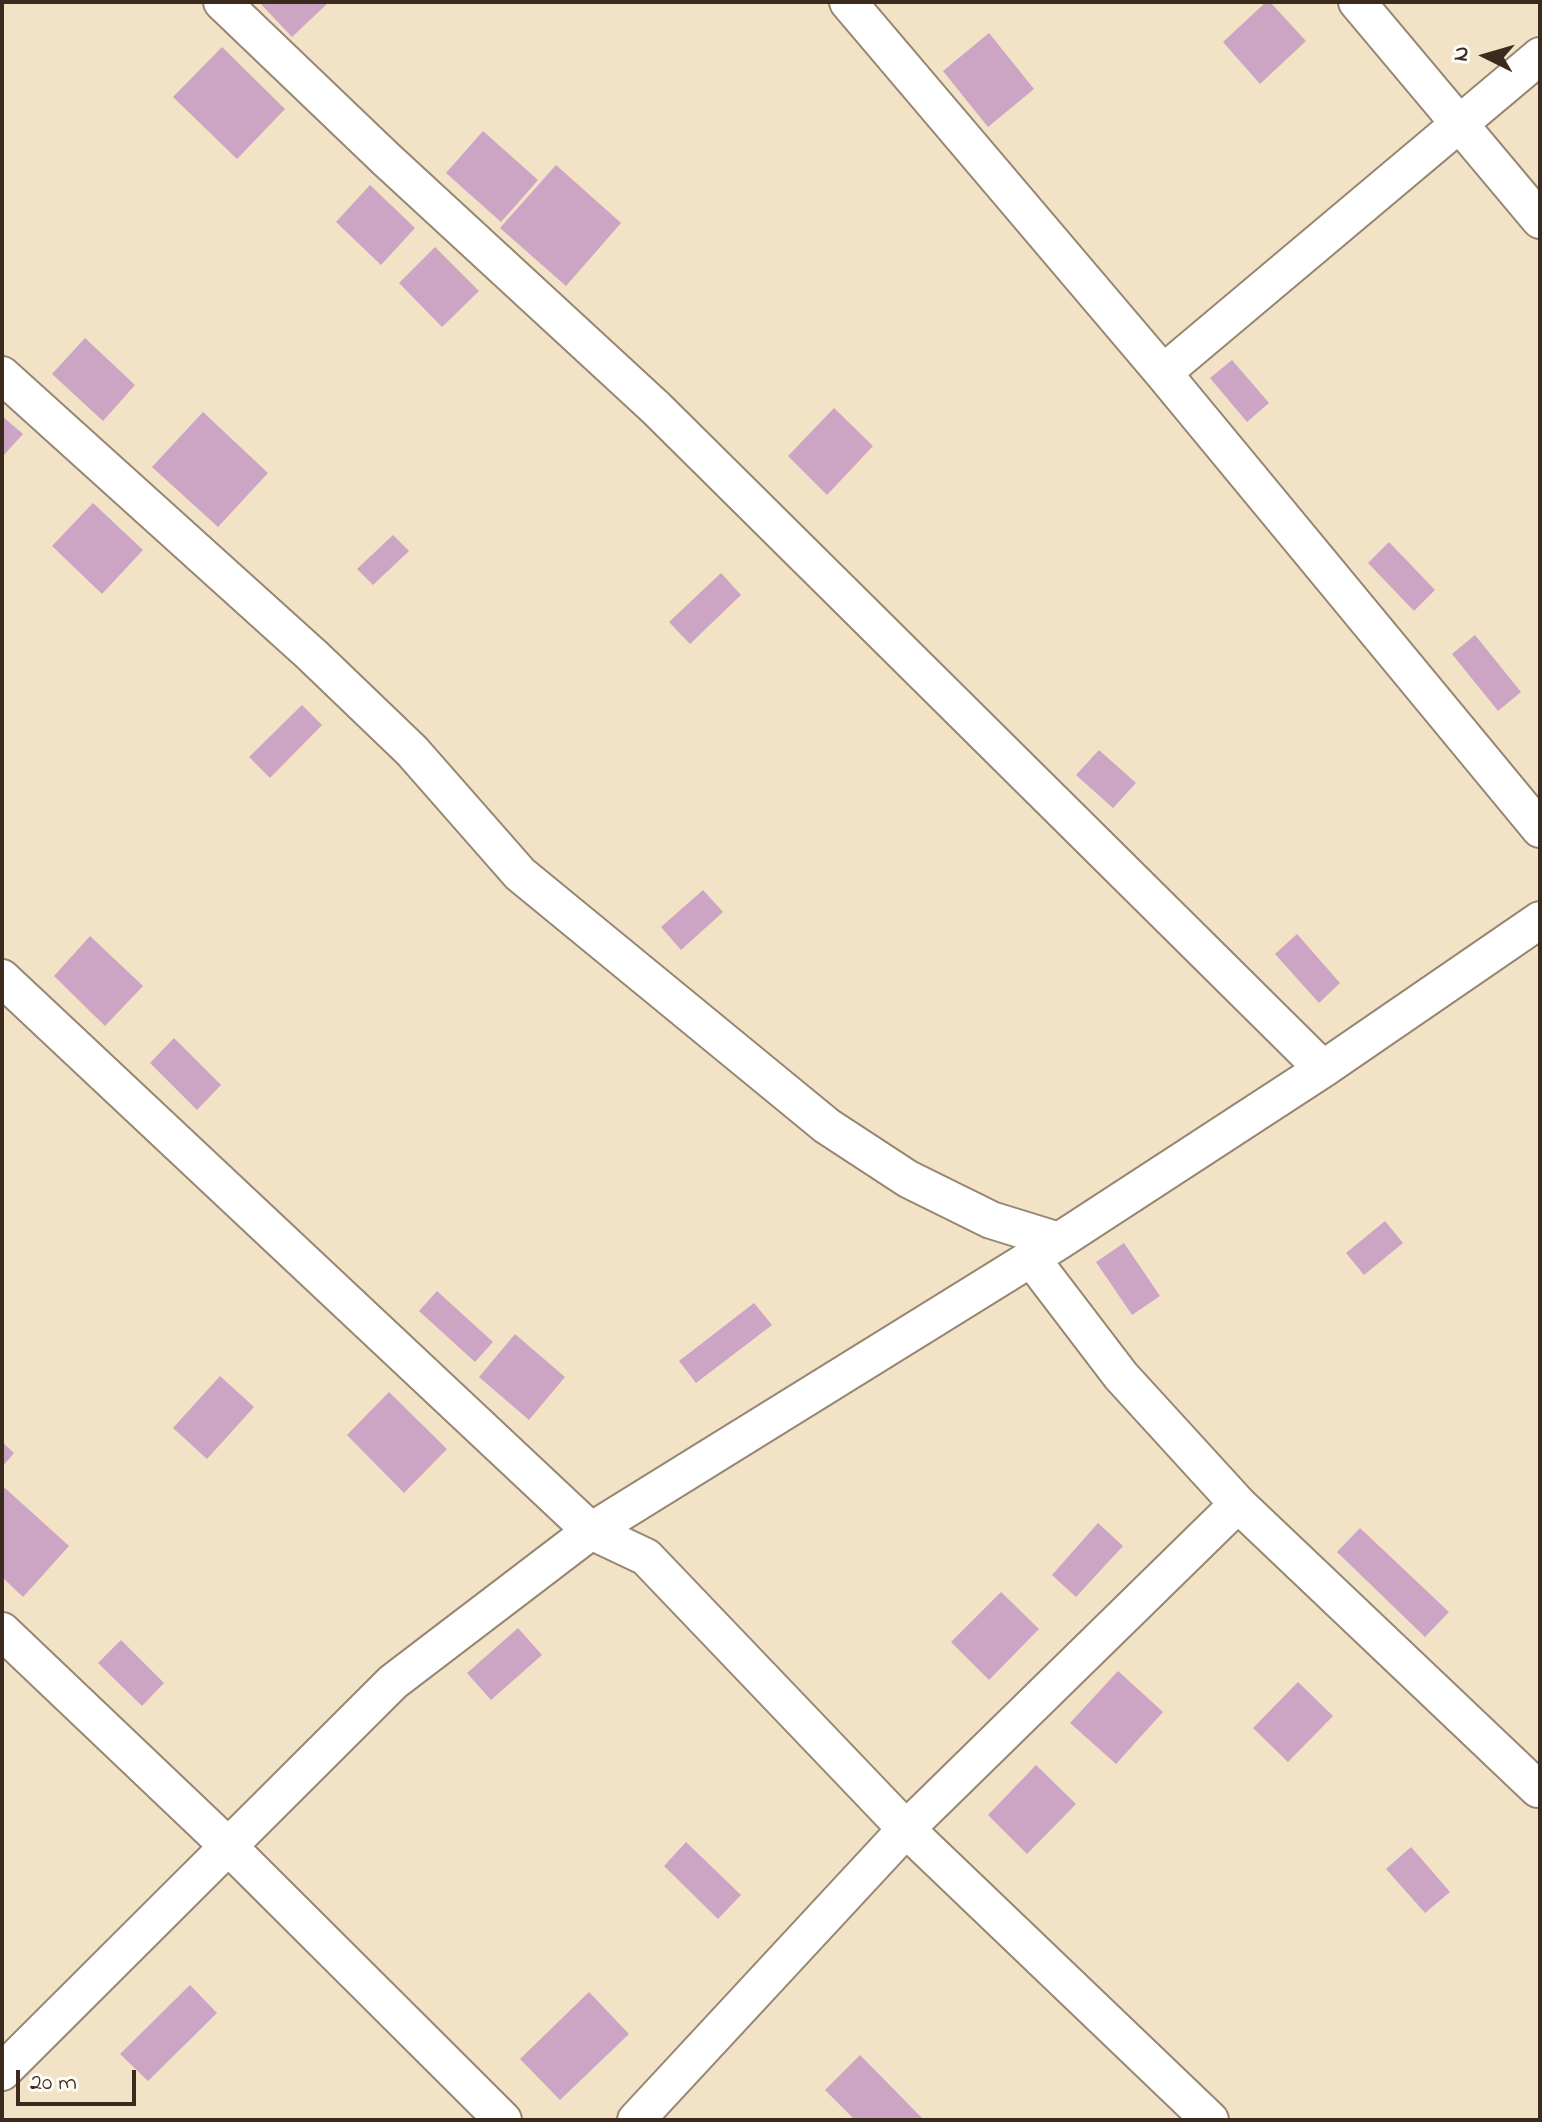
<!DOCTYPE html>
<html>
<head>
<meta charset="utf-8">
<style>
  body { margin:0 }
  #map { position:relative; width:1542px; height:2122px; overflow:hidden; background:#f2e3c7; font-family:"Indie Flower",sans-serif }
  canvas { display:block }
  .frame { position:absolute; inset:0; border:4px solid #3b2a1e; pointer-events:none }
  .north { position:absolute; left:1446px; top:16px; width:80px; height:80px; -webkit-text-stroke:6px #fdfcf7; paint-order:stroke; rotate:275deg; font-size:22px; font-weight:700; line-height:32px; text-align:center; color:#3b2a1e }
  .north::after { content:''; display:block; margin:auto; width:28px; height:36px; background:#3b2a1e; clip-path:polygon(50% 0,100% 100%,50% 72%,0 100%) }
  .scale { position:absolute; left:16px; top:2070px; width:120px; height:36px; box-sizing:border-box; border:4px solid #3b2a1e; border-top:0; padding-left:10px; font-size:24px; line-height:28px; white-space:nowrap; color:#3b2a1e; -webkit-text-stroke:6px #fdfcf7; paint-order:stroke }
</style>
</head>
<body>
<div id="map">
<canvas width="1542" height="2122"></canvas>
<div class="frame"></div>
<div class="north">N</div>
<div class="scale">20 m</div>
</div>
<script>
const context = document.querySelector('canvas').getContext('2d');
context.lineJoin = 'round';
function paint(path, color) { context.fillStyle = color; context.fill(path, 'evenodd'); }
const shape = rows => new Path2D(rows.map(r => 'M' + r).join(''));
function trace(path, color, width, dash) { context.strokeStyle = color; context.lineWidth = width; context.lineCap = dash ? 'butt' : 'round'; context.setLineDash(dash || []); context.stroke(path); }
paint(shape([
  [259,2,329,2,292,37],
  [1266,2,1270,2,1306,41,1260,84,1223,42],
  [989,33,1034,89,988,127,943,71],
  [222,47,285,109,237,159,173,97],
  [483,131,538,180,501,222,446,173],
  [556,165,621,223,566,286,500,228],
  [370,185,415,228,381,265,336,222],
  [435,247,479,291,442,327,399,283],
  [85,338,135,385,103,421,52,374],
  [1232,360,1269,403,1247,422,1210,378],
  [834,408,873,446,827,495,788,456],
  [203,412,268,473,218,527,152,467],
  [2,416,23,434,2,457],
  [93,503,143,550,102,594,52,546],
  [393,535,409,551,373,585,357,569],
  [1389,542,1435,590,1414,611,1368,563],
  [721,573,741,595,690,644,669,622],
  [1475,635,1521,692,1498,711,1452,654],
  [302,705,322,725,270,778,249,757],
  [1099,750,1136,783,1113,808,1076,775],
  [703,890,723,912,681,950,661,927],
  [1297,934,1340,983,1319,1003,1275,954],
  [90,936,143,986,105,1026,54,976],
  [174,1038,221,1085,197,1110,150,1063],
  [1385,1221,1403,1243,1364,1275,1346,1253],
  [1124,1243,1160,1296,1132,1315,1096,1262],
  [437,1291,493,1342,475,1362,419,1311],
  [754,1303,772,1325,696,1383,679,1361],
  [515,1334,565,1377,529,1420,479,1377],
  [220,1376,254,1407,207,1459,173,1428],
  [389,1392,447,1449,404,1493,347,1435],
  [2,1442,14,1453,2,1467],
  [5,1488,69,1546,23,1597,2,1577,2,1491],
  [1098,1523,1123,1546,1076,1597,1052,1575],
  [1360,1528,1449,1612,1425,1637,1337,1552],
  [1001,1592,1039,1629,989,1680,951,1642],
  [518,1628,542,1655,491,1700,467,1673],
  [121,1640,164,1683,142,1706,98,1663],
  [1118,1671,1163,1712,1116,1764,1070,1723],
  [1298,1682,1333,1716,1288,1762,1253,1728],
  [1036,1765,1076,1804,1027,1854,988,1815],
  [686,1842,741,1895,718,1919,664,1866],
  [1411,1847,1450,1892,1425,1913,1386,1869],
  [190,1985,217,2013,148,2081,120,2054],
  [589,1992,629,2034,560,2100,520,2059],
  [860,2055,924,2120,855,2120,825,2090]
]), '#cca4c4');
const street = shape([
  [222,2,386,159,656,408,1323,1069],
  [848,2,1163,373,1540,829],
  [1357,2,1540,220],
  [1163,373,1540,56],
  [2,375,312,655,412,751,520,874,827,1126,908,1179,991,1220,1059,1241],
  [2,978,591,1531,646,1557,906,1829,1210,2120],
  [1031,1258,1121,1376,1238,1504,1538,1789],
  [2,1631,229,1847,503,2120],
  [2,2072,393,1682,591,1531,1059,1241,1323,1069,1540,920],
  [636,2120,906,1829,1238,1504]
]);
trace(street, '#968672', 40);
trace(street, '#fff', 36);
</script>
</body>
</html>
